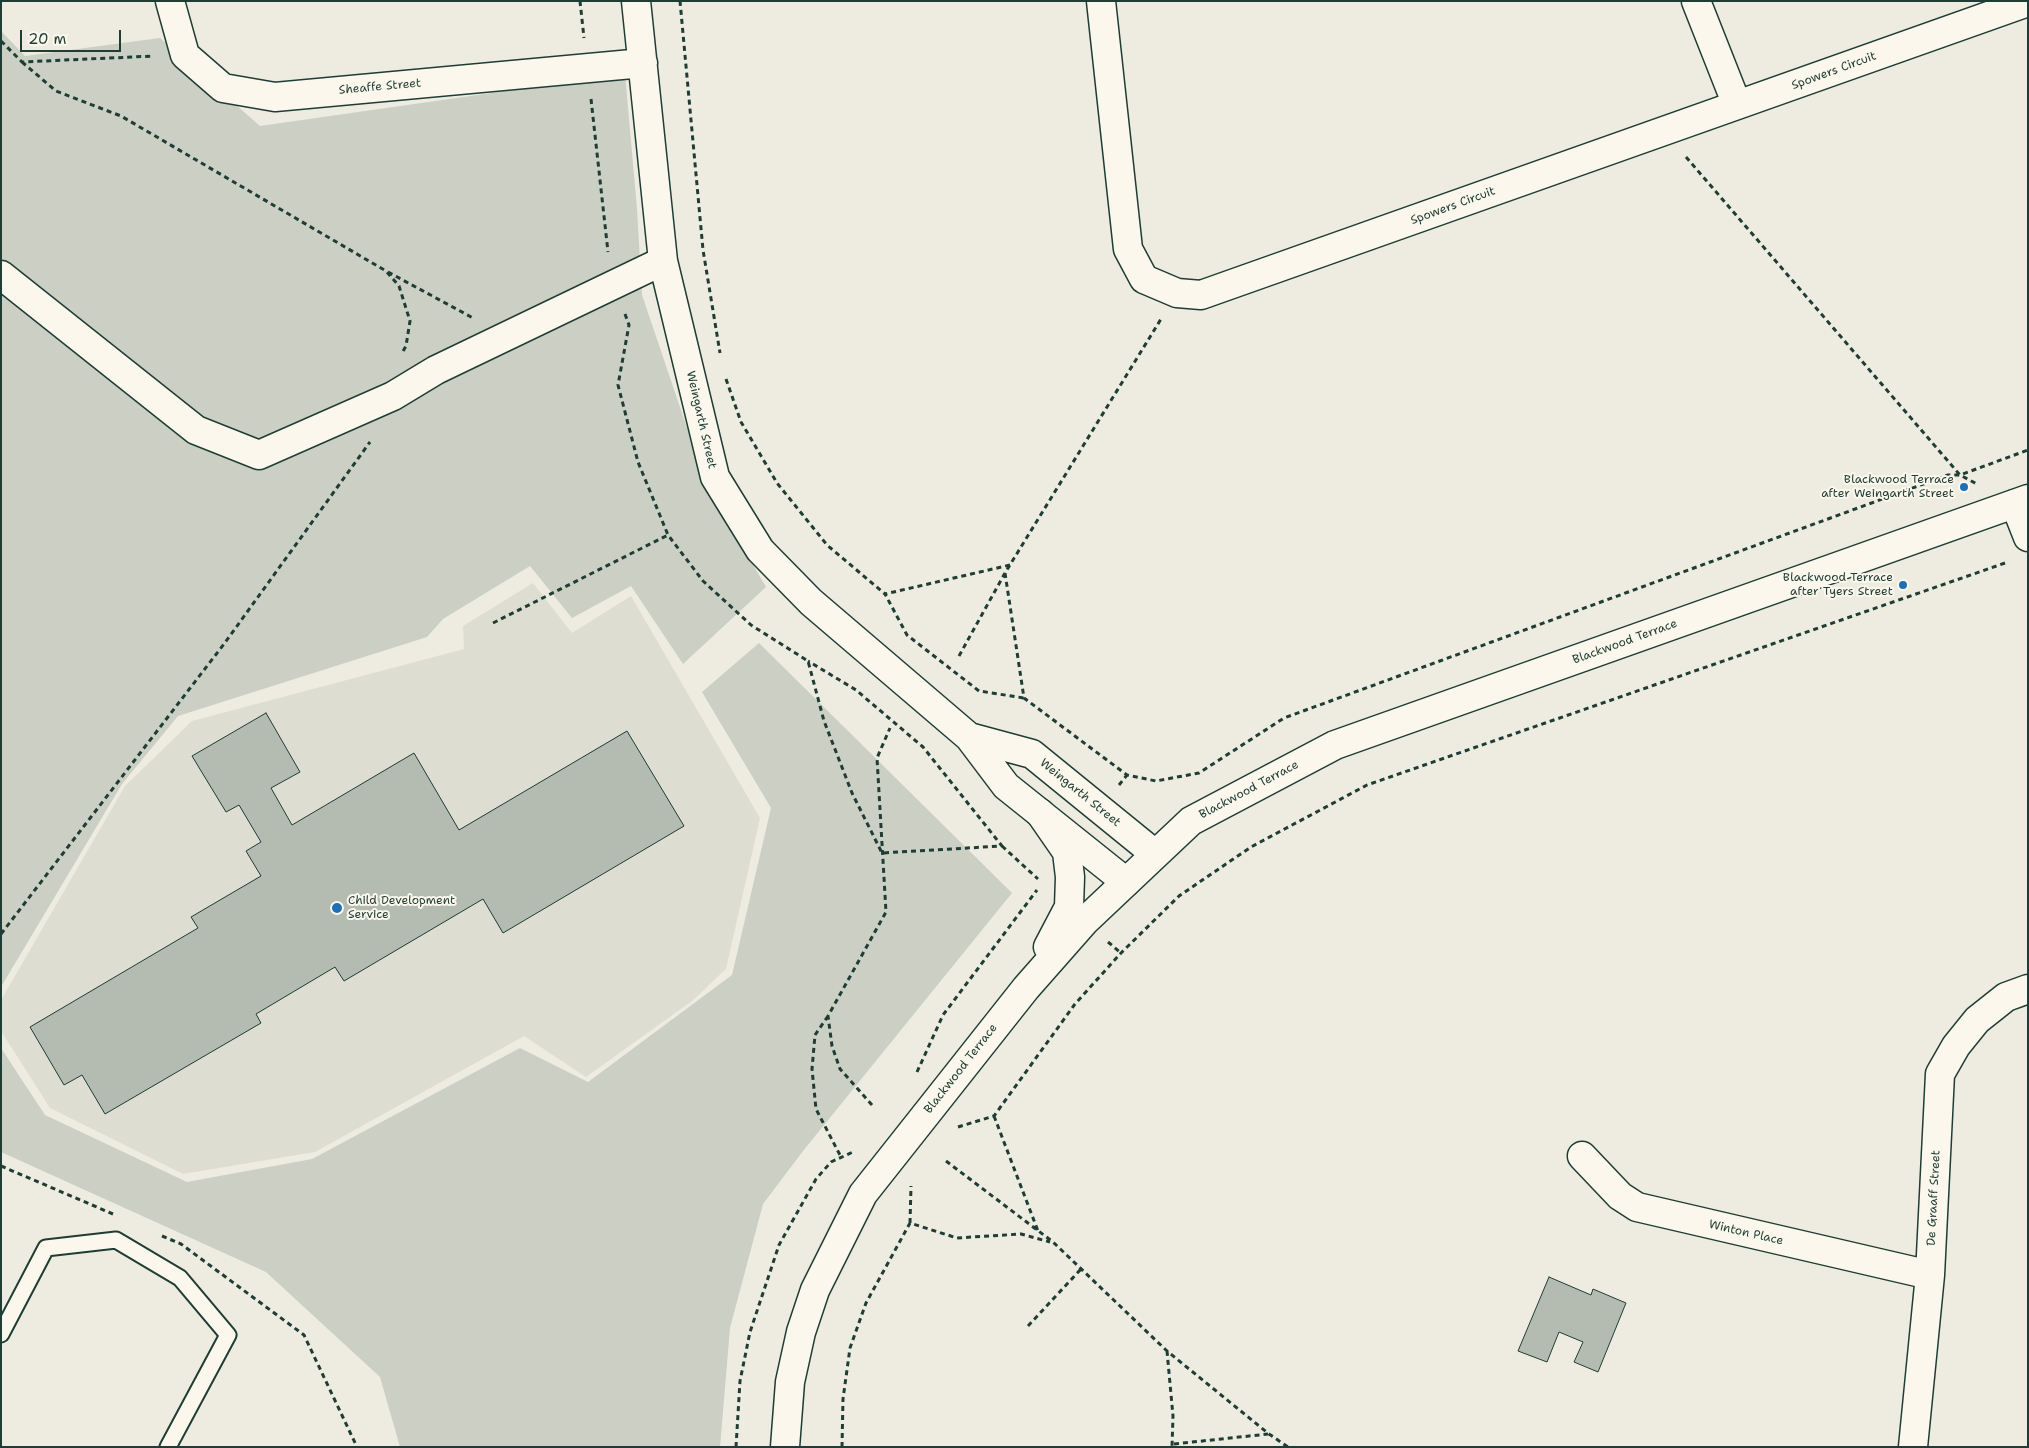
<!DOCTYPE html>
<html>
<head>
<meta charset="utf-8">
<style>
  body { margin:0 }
  #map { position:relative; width:2029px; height:1448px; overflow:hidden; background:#eeece1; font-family:"Shantell Sans",sans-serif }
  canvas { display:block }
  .frame { position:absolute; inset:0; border:2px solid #1f3d34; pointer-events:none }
  .scale { position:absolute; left:20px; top:30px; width:101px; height:22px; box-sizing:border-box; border:2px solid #1f3d34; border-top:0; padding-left:6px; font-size:15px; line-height:18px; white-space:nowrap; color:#1f3d34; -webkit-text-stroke:4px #fbf7ec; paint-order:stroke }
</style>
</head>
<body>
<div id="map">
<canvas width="2029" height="1448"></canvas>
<div class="frame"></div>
<div class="scale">20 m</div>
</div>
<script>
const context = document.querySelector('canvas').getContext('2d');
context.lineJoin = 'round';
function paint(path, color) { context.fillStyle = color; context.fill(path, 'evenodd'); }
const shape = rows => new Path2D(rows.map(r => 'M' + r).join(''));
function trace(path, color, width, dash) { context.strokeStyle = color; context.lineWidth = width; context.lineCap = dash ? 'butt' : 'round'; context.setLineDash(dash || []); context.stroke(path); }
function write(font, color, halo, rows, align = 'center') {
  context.font = font + ' "Shantell Sans",sans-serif'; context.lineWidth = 4; context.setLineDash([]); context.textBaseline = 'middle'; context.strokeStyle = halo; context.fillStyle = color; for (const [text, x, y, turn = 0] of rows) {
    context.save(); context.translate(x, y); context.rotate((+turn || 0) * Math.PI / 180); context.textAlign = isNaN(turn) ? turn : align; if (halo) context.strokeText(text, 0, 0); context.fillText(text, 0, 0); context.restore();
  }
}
paint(shape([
  [533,583,572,633,631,596,760,818,726,969,692,1001,586,1077,524,1036,315,1152,183,1174,50,1108,1,1031,1,1000,125,786,192,721,464,649,463,626]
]), '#ddddd2');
paint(shape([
  [1,31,25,56,160,38,260,126,625,74,637,209,642,295,706,484,766,587,683,664,631,586,572,618,530,566,443,619,427,637,178,716,122,784,1,987],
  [759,643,1012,893,803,1151,763,1204,730,1328,720,1447,400,1447,380,1377,266,1272,1,1152,1,1048,45,1115,187,1182,312,1159,520,1048,588,1082,732,975,771,808,702,692]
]), '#cbcfc4');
const building = shape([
  [266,713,300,772,271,788,292,825,414,753,459,830,627,731,684,826,503,933,483,899,344,981,335,967,256,1014,261,1023,105,1114,82,1075,64,1085,30,1027,198,928,191,917,261,876,246,851,261,842,239,805,226,812,192,756,266,713],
  [1549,1277,1591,1295,1593,1289,1626,1303,1598,1372,1574,1362,1583,1342,1559,1332,1547,1362,1518,1351,1549,1277]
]);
paint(building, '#b4bbb0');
trace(building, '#1f3d34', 1);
const service = shape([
  [1,1334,46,1248,116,1240,180,1278,228,1335,168,1447]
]);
const minor = shape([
  [170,1,185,55,223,88,275,97,643,63],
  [636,1,663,261,715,477,760,550,811,602,969,737,1006,786,1126,882],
  [1101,1,1128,249,1144,279,1177,293,1201,295,2028,2],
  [1696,1,1737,105],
  [1,275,196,430,259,455,393,396,436,370,663,261],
  [2015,504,2028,537],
  [969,737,1032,754,1155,854],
  [1582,1156,1620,1196,1637,1207,1930,1275],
  [1913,1447,1930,1275,1940,1074,1956,1046,1977,1020,2006,997,2028,989]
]);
const tertiary = shape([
  [1040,813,1067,852,1070,877,1069,907,1048,947],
  [785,1447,790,1382,801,1332,815,1290,863,1194,1026,988,1085,921,1191,821,1335,745,2028,499]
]);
trace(service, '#1f3d34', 19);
trace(minor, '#1f3d34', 31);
trace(tertiary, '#1f3d34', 31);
trace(shape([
  [580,1,584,38],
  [680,1,703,250,720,353],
  [1,41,22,62,154,56],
  [22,62,56,91,121,116,386,271,399,286,410,321,406,346,402,353],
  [591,99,608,252],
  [1686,157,1960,475,1977,484],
  [388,272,473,318],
  [625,314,629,325,618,385,638,462,668,535,703,581,751,625,808,661,824,721,852,793,882,853,1002,846,923,747,856,690,808,661],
  [726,379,741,422,777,483,827,545,885,594],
  [1010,565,885,594,907,635,979,691,1024,698],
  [1005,573,1024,698,1127,775,1156,781,1199,773,1284,718,1948,475,1960,475,2028,450],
  [493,623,668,535],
  [959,656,1005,573,1161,319],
  [1119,785,1127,775],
  [1002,846,1038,879],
  [1,934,224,644,370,442],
  [1108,942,1121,953],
  [828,1016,815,1035,812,1069,816,1109,841,1157],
  [917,1072,943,1015,1037,890],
  [872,1105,840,1069,832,1046,828,1016,886,912,877,758,890,728],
  [994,1116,1038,1231],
  [958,1127,994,1116,1075,1004,1121,953,1179,896,1251,847,1367,785,2008,562],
  [946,1161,1053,1242,1167,1351,1269,1434,1288,1447],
  [1,1166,113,1214],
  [910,1223,911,1186],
  [162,1236,181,1244,304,1335,357,1447],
  [1028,1326,1081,1269],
  [1167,1351,1173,1416,1172,1447],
  [1174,1444,1268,1434],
  [736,1447,740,1381,750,1332,779,1245,816,1179,831,1162,855,1151],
  [842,1447,843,1399,850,1348,866,1303,910,1223,957,1238,1021,1234,1050,1242]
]), '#1f3d34', 3, [5, 4]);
trace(service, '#fbf7ec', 15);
trace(minor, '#fbf7ec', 28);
trace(tertiary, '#fbf7ec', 28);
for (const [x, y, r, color] of [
  [1964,487,5,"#1f6fb2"],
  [1903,585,5,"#1f6fb2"],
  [337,908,6,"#1f6fb2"]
]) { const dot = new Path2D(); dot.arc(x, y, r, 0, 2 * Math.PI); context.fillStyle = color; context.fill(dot); trace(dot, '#fbf7ec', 2); }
write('12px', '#1f3d34', '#fbf7ec', [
  ["Spowers Circuit",1834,71,-20],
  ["Sheaffe Street",380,87,-5],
  ["Spowers Circuit",1453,206,-20],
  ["Weingarth Street",701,420,77],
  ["Blackwood Terrace",1625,642,-20],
  ["Blackwood Terrace",1249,790,-28],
  ["Weingarth Street",1080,793,39],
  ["Blackwood Terrace",961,1069,-52],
  ["De Graaff Street",1934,1198,-87],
  ["Winton Place",1746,1233,13]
]);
write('12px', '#1f3d34', '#fbf7ec', [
  ["Blackwood Terrace",1954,480],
  ["after Weingarth Street",1954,494],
  ["Blackwood Terrace",1893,578],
  ["after Tyers Street",1893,592],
  ["Child Development",348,901,"left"],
  ["Service",348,915,"left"]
], 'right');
</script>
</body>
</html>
